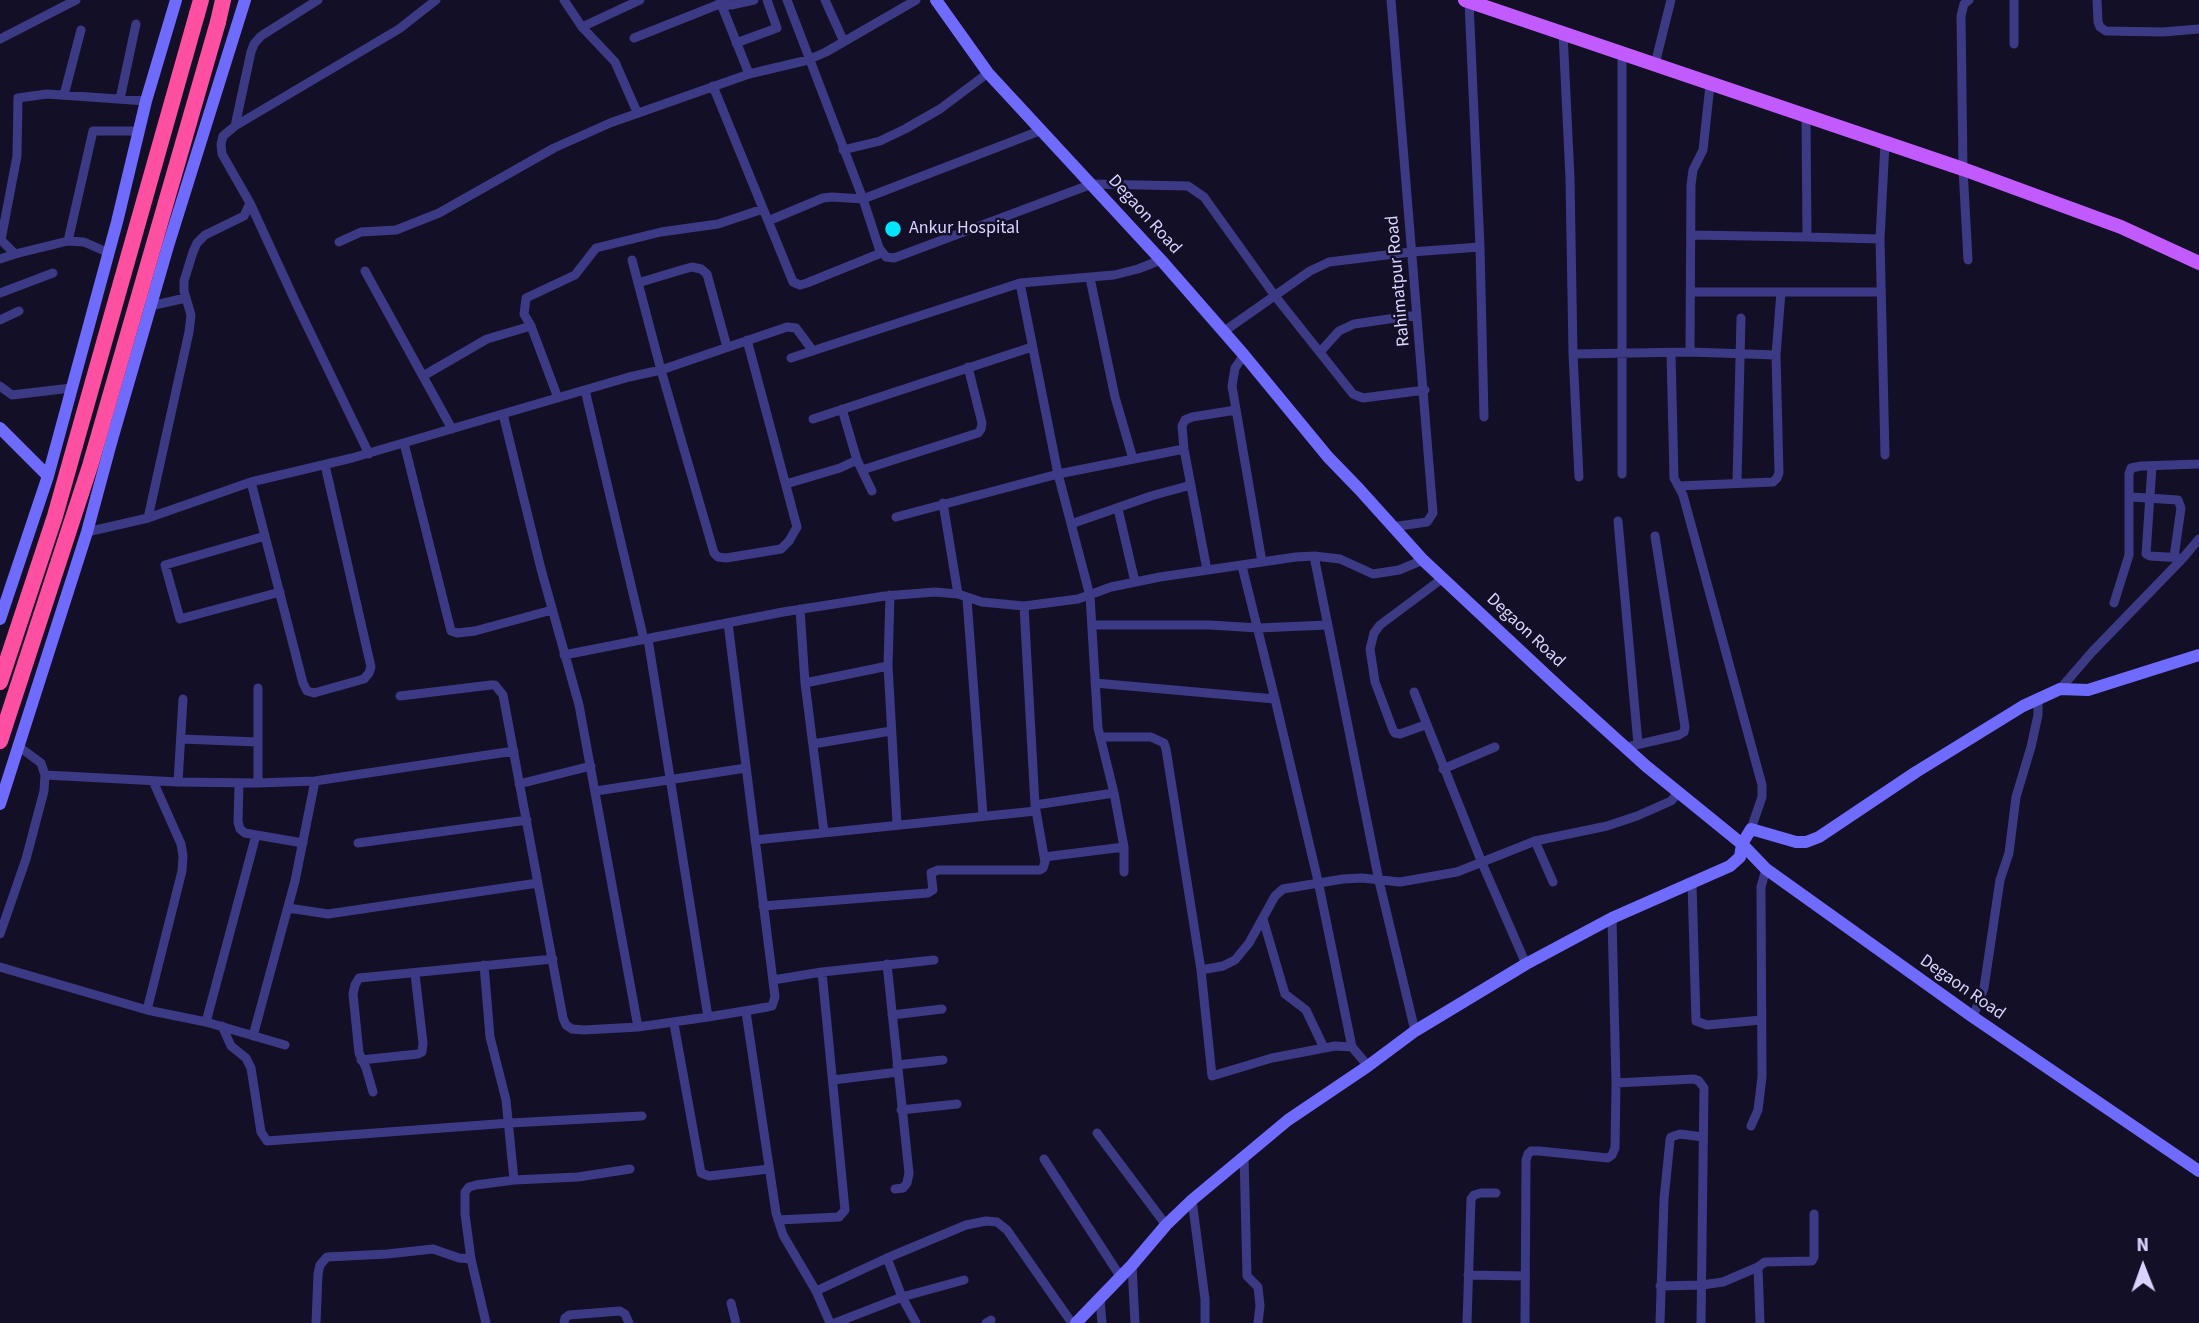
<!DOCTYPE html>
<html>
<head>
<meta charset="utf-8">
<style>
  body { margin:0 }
  #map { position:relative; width:2199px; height:1323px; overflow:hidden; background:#130f26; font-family:"Source Sans 3",sans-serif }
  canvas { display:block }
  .north { position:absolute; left:2108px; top:1232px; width:70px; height:70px; -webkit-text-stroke:5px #130f26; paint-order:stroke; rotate:359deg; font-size:19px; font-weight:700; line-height:28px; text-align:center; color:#d9d4ff }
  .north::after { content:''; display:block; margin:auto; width:24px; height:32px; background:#d9d4ff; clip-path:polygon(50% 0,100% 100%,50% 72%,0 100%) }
</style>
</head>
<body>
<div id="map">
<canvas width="2199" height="1323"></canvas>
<div class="north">N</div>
</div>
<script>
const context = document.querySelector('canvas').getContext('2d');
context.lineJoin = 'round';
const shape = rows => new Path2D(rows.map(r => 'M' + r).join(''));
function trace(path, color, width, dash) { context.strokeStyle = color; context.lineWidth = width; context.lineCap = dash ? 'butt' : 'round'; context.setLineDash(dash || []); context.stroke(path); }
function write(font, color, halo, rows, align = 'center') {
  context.font = font + ' "Source Sans 3",sans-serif'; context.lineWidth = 5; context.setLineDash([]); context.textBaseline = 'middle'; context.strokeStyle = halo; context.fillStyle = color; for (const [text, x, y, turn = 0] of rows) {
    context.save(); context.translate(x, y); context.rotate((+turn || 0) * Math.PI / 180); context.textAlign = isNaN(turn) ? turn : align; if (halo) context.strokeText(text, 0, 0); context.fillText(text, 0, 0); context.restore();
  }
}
trace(shape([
  [564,0,582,27,615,62,637,112],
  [787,0,863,199,879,248,886,257,894,258,1092,184,1188,186,1204,197,1275,296,1353,394,1363,398,1425,390],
  [825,0,844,42],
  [1391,0,1433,513,1427,522,1392,527],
  [2097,0,2098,22,2100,27,2106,31,2163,32,2199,29],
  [720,1,749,74],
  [582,27,640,0],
  [1563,33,1570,178,1573,354],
  [634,38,722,3,731,5,754,0],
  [0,39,76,0],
  [736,43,777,28,767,0],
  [2014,44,2014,0],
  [1655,64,1671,0],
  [713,86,793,282,800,285,807,283,881,253],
  [64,95,81,30],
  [120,99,136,24],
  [235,126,251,52,254,44,261,36,318,0],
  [843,150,880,141,905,129,940,109,988,73],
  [768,221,823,198,832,197,863,199,1042,130],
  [1692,235,1807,237,1806,117],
  [1807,237,1880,239],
  [68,241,93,131,139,131],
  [339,242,361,232,396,230,439,213,554,148,610,123,749,74,808,60,826,52,916,0],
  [1480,247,1484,417],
  [15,254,1,240,17,156,18,98,47,94,146,101],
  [0,259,15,254,68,241,84,242,109,253],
  [632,260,661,370,714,553,718,557,726,558,781,549,789,541,797,527,747,340],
  [1968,260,1963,169,1961,16,1964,4,1969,0],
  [365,271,452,429],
  [1090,278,1115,397,1133,459],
  [638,283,681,270,692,267,701,269,707,274,727,347],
  [1020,283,1058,474,1090,596,1098,728,1114,793,1124,847,1124,872],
  [1692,292,1880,292],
  [0,293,53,273],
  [150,306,186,298],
  [0,320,19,311],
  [1223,332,1310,271,1329,262,1411,252,1480,247,1469,2],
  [1320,352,1339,331,1354,324,1417,315],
  [1690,352,1691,185,1693,170,1703,150,1710,85],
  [1671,353,1674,478,1683,495,1762,785,1762,797,1751,829],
  [1244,355,1235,368,1232,386,1262,562],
  [791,358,1020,283,1114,275,1138,269,1161,260],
  [423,376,487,339,531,326],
  [0,386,12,395,71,388],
  [585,390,644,640],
  [558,398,531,326,524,314,526,298,575,275,596,248,661,232,718,224,763,209],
  [842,409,857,460,872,491],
  [503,414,541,569,579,705,638,1027],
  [813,419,1032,347],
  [404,443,451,631,457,633,475,631,552,610],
  [369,454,296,303,250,203,222,154,221,144,223,136,235,126,399,29,436,0],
  [1885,455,1880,239,1885,143],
  [2152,466,2146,554,2150,556,2183,558],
  [862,470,978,433,981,429,982,423,968,367],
  [1622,474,1622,53],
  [1579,477,1573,354,1690,352,1776,355,1781,292],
  [251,482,303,683,307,691,314,693,364,679,369,673,371,667,325,465],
  [1737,482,1741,318],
  [786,484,840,468,857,460],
  [1678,486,1773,482,1777,478,1779,473,1776,355],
  [2131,497,2178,500,2181,508,2174,557],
  [943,503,958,594],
  [1118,509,1135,582],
  [896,517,1058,474,1184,449],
  [148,518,189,332,191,315,184,291,184,281,193,252,197,243,205,235,244,216,250,203],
  [1618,521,1638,744],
  [1071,524,1151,496,1191,485],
  [87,532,148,518,251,482,352,458,629,377,661,370,787,327,796,328,813,351],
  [265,536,165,565,180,619,280,592],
  [1314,556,1379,881,1415,1031],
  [1242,566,1275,699],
  [1207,570,1184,449,1182,426,1185,420,1192,417,1236,410],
  [890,595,888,666,897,824],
  [967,599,983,815],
  [2114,603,2129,555,2129,474,2131,468,2141,466,2199,464],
  [800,609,805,683,824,832],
  [1092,625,1210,625,1258,628,1328,625],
  [564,655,783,612,885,596,935,592,958,594,982,602,1024,606,1078,599,1111,587,1160,577,1296,557,1314,556,1340,559,1373,574,1399,570,1423,560],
  [805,683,888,666],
  [1095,683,1275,699,1318,881,1352,1047,1368,1066],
  [258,688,258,783],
  [2060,689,2092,652,2183,558,2199,539],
  [1414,692,1482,863,1526,964],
  [400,696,491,685,495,685,503,695,563,1018,566,1025,572,1029,584,1030,638,1027,708,1017,648,639],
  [1425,725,1400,734,1395,733,1393,730,1375,682,1370,649,1374,633,1380,625,1443,578],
  [1101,737,1151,737,1164,743,1166,749,1201,970,1212,1076,1272,1058,1335,1046,1352,1047],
  [181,739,258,742],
  [813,744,891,731],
  [18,746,41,763,45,775,178,782,258,783,315,781,514,751],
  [1627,747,1679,735,1684,732,1685,727,1655,536],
  [1443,769,1495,747],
  [178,782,183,699],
  [239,783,238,822,240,829,245,833,303,843],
  [519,784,591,766],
  [596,791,746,768],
  [1035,805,1114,793],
  [755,840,1036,811],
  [1535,841,1553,882],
  [358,843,527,820],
  [1044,857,1124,847],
  [1692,883,1696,1021,1707,1025,1761,1020],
  [763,906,928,893,933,890,931,873,938,870,1040,870,1043,868,1045,862,1035,805,1024,606],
  [288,908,328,914,538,883],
  [1263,919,1285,994,1306,1010,1324,1048],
  [0,934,26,859,44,791,45,775],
  [887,964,909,1173,907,1183,903,1188,895,1189],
  [484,965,490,1037,506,1100,514,1180,578,1177,630,1169],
  [0,967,147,1010,206,1022,285,1045],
  [1201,970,1223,966,1235,960,1249,943,1275,896,1283,889,1343,879,1362,878,1400,882,1457,872,1535,841,1607,826,1637,816,1671,801,1679,792],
  [773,980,822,972,934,960],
  [147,1010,182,871,183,856,181,844,153,781],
  [746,1012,776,1213,783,1235,816,1291,830,1323],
  [892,1015,942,1009],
  [708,1017,768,1007,772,1006,775,997,728,623],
  [1973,1017,1984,988,2000,880,2009,853,2016,797,2031,747,2038,715,2038,699],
  [206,1022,256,835],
  [674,1024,701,1173,709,1176,769,1169],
  [222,1026,231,1046,246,1058,251,1068,261,1132,267,1141,510,1123,642,1116],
  [253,1036,295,881,315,781],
  [361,1060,418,1054,422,1052,423,1043,415,974],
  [897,1065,943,1060],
  [833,1080,898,1072],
  [1616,1083,1694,1079,1699,1081,1704,1088,1701,1323],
  [373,1092,366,1068,359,1053,353,994,355,985,359,978,553,959],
  [901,1110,957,1104],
  [1751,1126,1758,1110,1762,1077,1761,887,1766,869],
  [1097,1133,1166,1225],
  [1244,1155,1247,1276,1258,1287,1260,1306,1258,1323],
  [1044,1159,1120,1276],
  [1192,1200,1205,1299,1205,1323],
  [778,1220,839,1217,845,1210,822,972],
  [887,1258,902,1297,916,1323],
  [1132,1265,1135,1323],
  [1758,1267,1765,1262,1812,1261,1814,1257,1814,1214],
  [1468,1275,1525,1276],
  [1660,1286,1702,1285,1723,1282,1758,1267,1760,1323],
  [816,1291,887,1258,966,1225,986,1221,997,1222,1007,1230,1072,1323],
  [1100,1299,1102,1323],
  [731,1303,736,1323],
  [316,1323,318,1274,320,1265,327,1257,387,1254,433,1249,459,1258,471,1259],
  [486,1323,471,1259,465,1214,465,1192,469,1187,476,1185,514,1180],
  [564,1323,565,1318,569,1315,620,1311,625,1314,629,1323],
  [835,1323,902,1297,964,1280],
  [986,1323,991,1320],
  [1467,1323,1471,1199,1474,1195,1481,1193,1496,1193],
  [1525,1323,1526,1160,1528,1154,1531,1151,1539,1151,1608,1158,1612,1155,1615,1148,1616,1083,1612,918],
  [1660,1323,1664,1199,1670,1140,1671,1137,1680,1134,1703,1137]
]), '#3d3a85', 9);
trace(shape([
  [936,0,988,73,1161,260,1244,355,1328,457,1359,489,1423,560,1562,690,1646,766,1742,844,1766,869,1973,1017,2199,1171],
  [0,428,48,476],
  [0,619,48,476,117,222,146,101,176,0],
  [0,804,87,532,111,443,168,246,245,0],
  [1076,1323,1132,1265,1166,1225,1192,1200,1288,1120,1368,1066,1415,1031,1526,964,1612,918,1730,866,1740,857,1742,844,1751,829,1796,842,1806,842,1819,837,1916,772,2023,706,2060,689,2088,690,2199,655]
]), '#6f6bff', 12);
trace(shape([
  [1465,0,1963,169,2121,227,2199,263]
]), '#c25bff', 14);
trace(shape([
  [197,14,201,0],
  [218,22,223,0]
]), '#ff4fa3', 16);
trace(shape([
  [0,682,55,516,197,14],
  [0,741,90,466,218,22]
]), '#ff4fa3', 16);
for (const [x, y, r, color] of [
  [893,229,9,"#00e5ff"]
]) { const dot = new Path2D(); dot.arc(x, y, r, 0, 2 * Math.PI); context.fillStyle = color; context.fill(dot); trace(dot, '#130f26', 2.5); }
write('18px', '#d9d4ff', '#130f26', [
  ["Degaon Road",1144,215,48],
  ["Rahimatpur Road",1399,281,-95],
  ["Degaon Road",1525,631,43],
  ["Degaon Road",1962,988,35]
]);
write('18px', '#d9d4ff', '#130f26', [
  ["Ankur Hospital",909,229]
], 'left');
</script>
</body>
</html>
